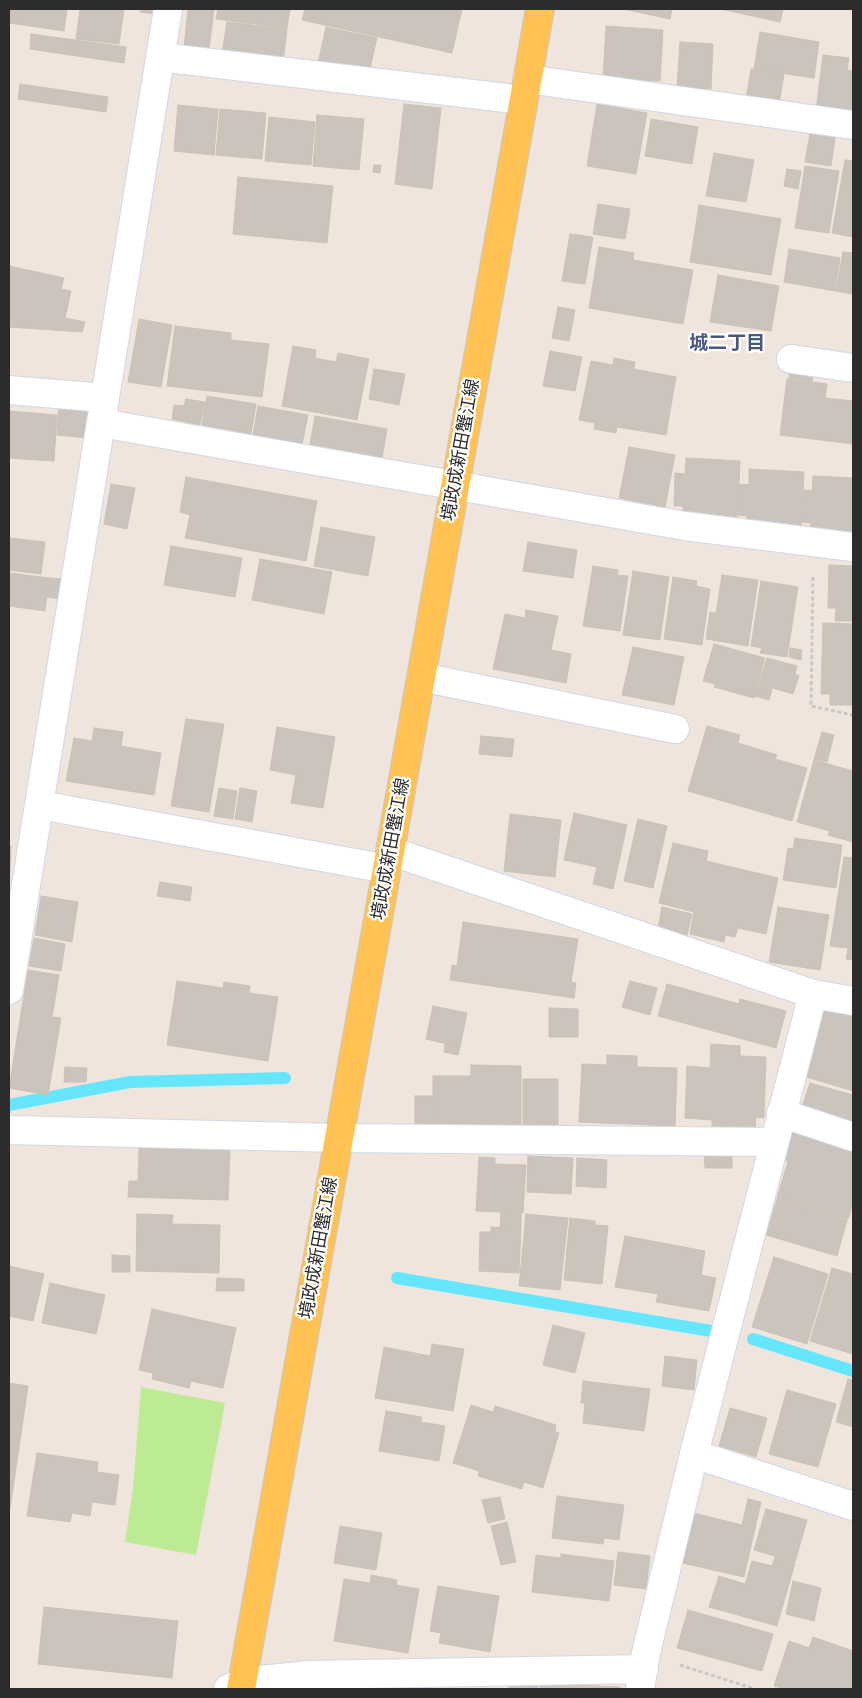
<!DOCTYPE html>
<html>
<head>
<meta charset="utf-8">
<style>
  body { margin:0 }
  #map { position:relative; width:862px; height:1698px; overflow:hidden; background:#efe5dd; font-family:"PT Sans",sans-serif }
  canvas { display:block }
  .frame { position:absolute; inset:0; border:10px solid #2c2c2c; pointer-events:none }
</style>
</head>
<body>
<div id="map">
<canvas width="862" height="1698"></canvas>
<div class="frame"></div>
</div>
<script>
const context = document.querySelector('canvas').getContext('2d');
context.lineJoin = 'round';
function paint(path, color) { context.fillStyle = color; context.fill(path, 'evenodd'); }
const shape = rows => new Path2D(rows.map(r => 'M' + r).join(''));
function trace(path, color, width, dash) { context.strokeStyle = color; context.lineWidth = width; context.lineCap = dash ? 'butt' : 'round'; context.setLineDash(dash || []); context.stroke(path); }
function write(font, color, halo, rows, align = 'center') {
  context.font = font + ' "PT Sans","Noto Sans JP",sans-serif'; context.lineWidth = 4.5; context.setLineDash([]); context.textBaseline = 'middle'; context.strokeStyle = halo; context.fillStyle = color; for (const [text, x, y, turn = 0] of rows) {
    context.save(); context.translate(x, y); context.rotate((+turn || 0) * Math.PI / 180); context.textAlign = isNaN(turn) ? turn : align; if (halo) context.strokeText(text, 0, 0); context.fillText(text, 0, 0); context.restore();
  }
}
paint(shape([
  [141,1387,225,1403,196,1555,125,1542,133,1489]
]), '#bceb94');
trace(shape([
  [9,1105,130,1082,285,1078],
  [397,1278,711,1331],
  [753,1339,853,1371]
]), '#66e6fc', 12);
const building = shape([
  [9,9,67,9,64,31,9,23,9,9],
  [80,9,124,9,119,44,76,39,80,9],
  [140,9,155,9,154,14,140,12,140,9],
  [188,9,214,9,209,50,184,47,188,9],
  [218,9,290,9,287,28,216,19,218,9],
  [305,9,462,9,452,53,302,20,305,9],
  [623,9,672,9,670,19,623,9],
  [721,9,783,9,780,22,721,9],
  [227,22,287,29,283,62,222,54,227,22],
  [606,26,663,30,660,81,603,78,606,26],
  [326,27,377,38,370,68,318,63,326,27],
  [760,32,819,42,814,78,754,69,760,32],
  [31,34,126,47,124,63,30,49,31,34],
  [680,42,713,44,711,89,677,87,680,42],
  [823,55,849,58,847,70,853,71,853,116,816,111,823,55],
  [751,69,784,74,779,104,746,99,751,69],
  [20,84,108,97,106,112,18,99,20,84],
  [404,104,441,108,432,189,395,184,404,104],
  [597,104,647,113,636,174,587,166,597,104],
  [178,105,218,109,214,155,174,151,178,105],
  [220,109,266,113,262,159,216,155,220,109],
  [317,115,364,119,359,170,313,166,317,115],
  [269,117,315,122,311,165,265,161,269,117],
  [651,119,698,127,692,164,645,156,651,119],
  [811,128,836,132,831,166,805,162,811,128],
  [714,153,754,160,746,202,706,196,714,153],
  [845,160,853,161,853,237,832,233,845,160],
  [374,165,381,165,380,173,373,172,374,165],
  [805,166,839,171,829,233,795,228,805,166],
  [787,169,801,171,798,189,784,186,787,169],
  [238,177,333,186,327,243,233,234,238,177],
  [598,204,630,209,625,239,593,234,598,204],
  [699,205,781,219,771,275,690,262,699,205],
  [570,234,593,237,585,284,562,281,570,234],
  [599,247,634,253,633,260,693,270,683,324,589,308,599,247],
  [789,249,840,258,835,291,784,282,789,249],
  [843,252,853,253,853,294,836,291,843,252],
  [9,266,64,278,61,289,71,291,65,318,85,322,82,332,9,327,9,266],
  [718,275,779,286,771,331,710,322,718,275],
  [558,307,575,310,569,341,552,338,558,307],
  [139,319,172,325,161,387,128,382,139,319],
  [175,326,231,333,231,340,269,344,262,397,167,386,175,326],
  [293,346,316,350,315,358,336,362,338,353,369,359,357,420,282,406,293,346],
  [550,351,582,357,575,391,543,386,550,351],
  [614,358,635,362,634,369,676,377,666,435,617,427,616,433,594,429,595,423,579,420,591,361,613,365,614,358],
  [790,366,814,369,812,381,789,378,790,366],
  [374,369,405,374,399,405,369,399,374,369],
  [787,379,827,384,825,398,853,401,853,444,780,435,787,379],
  [207,396,256,404,251,434,202,425,207,396],
  [186,399,205,402,200,425,172,419,174,405,184,406,186,399],
  [59,402,90,405,88,438,57,435,59,402],
  [258,406,308,415,302,444,253,435,258,406],
  [9,411,57,415,54,461,9,458,9,411],
  [315,416,387,429,382,458,310,444,315,416],
  [629,447,675,455,665,507,619,498,629,447],
  [686,458,740,461,737,519,683,516,683,506,674,506,675,473,685,474,686,458],
  [749,469,804,472,801,527,746,524,747,516,738,515,739,484,749,485,749,469],
  [813,476,853,478,853,532,810,529,811,523,802,522,804,490,812,491,813,476],
  [186,477,317,501,306,561,185,538,190,515,180,512,186,477],
  [111,484,135,488,127,529,104,524,111,484],
  [321,527,375,537,368,576,314,566,321,527],
  [9,538,45,542,41,574,9,570,9,538],
  [528,542,577,550,573,578,523,571,528,542],
  [171,546,242,558,235,597,164,585,171,546],
  [260,559,332,572,324,614,252,600,260,559],
  [829,565,853,566,853,621,835,621,836,608,828,608,829,565],
  [593,566,618,570,617,575,628,576,620,631,583,626,593,566],
  [633,571,669,577,660,640,623,635,633,571],
  [9,573,49,578,45,611,9,606,9,573],
  [722,575,758,580,748,646,706,639,710,612,716,613,722,575],
  [673,577,697,581,696,586,710,589,702,645,664,639,673,577],
  [49,578,63,579,60,599,47,597,49,578],
  [761,581,798,587,787,657,760,653,762,648,751,646,761,581],
  [526,610,558,616,551,650,571,654,566,683,493,669,505,614,525,618,526,610],
  [823,623,853,624,853,705,830,705,830,694,821,694,823,623],
  [714,644,765,658,754,698,714,687,715,684,703,681,714,644],
  [633,647,684,657,674,705,622,695,633,647],
  [790,648,802,650,801,660,789,657,790,648],
  [767,658,797,666,795,674,799,676,793,694,759,684,767,658],
  [759,685,772,689,769,700,755,696,759,685],
  [186,719,224,724,209,812,171,806,186,719],
  [707,726,740,735,738,743,777,755,775,759,807,768,792,821,688,791,707,726],
  [277,727,335,737,323,808,291,803,296,775,270,770,277,727],
  [94,728,123,732,121,746,161,753,154,795,66,781,74,738,92,741,94,728],
  [822,732,834,735,827,762,814,759,822,732],
  [481,736,514,739,512,757,479,754,481,736],
  [814,760,853,771,853,842,828,835,830,831,797,822,814,760],
  [219,788,237,791,233,819,214,816,219,788],
  [240,788,257,791,252,822,235,819,240,788],
  [574,813,627,825,613,889,593,884,597,867,564,860,574,813],
  [510,814,561,820,555,877,504,871,510,814],
  [638,819,667,826,653,888,624,881,638,819],
  [795,838,842,845,836,888,783,880,788,848,793,849,795,838],
  [673,843,708,851,706,861,778,878,766,934,738,928,735,937,725,935,724,942,690,934,694,912,659,903,673,843],
  [9,846,11,846,9,893,9,846],
  [844,857,853,858,853,960,846,959,848,948,830,946,844,857],
  [160,882,192,887,190,901,157,896,160,882],
  [41,896,78,902,72,942,35,935,41,896],
  [662,907,692,914,687,935,658,928,662,907],
  [778,907,829,915,820,970,769,962,778,907],
  [463,922,578,939,571,982,576,983,574,998,450,980,452,965,457,966,463,922],
  [34,938,65,944,61,971,29,966,34,938],
  [28,970,59,975,52,1017,61,1018,48,1095,9,1088,28,970],
  [177,981,223,988,224,982,250,986,249,993,278,997,268,1061,167,1045,177,981],
  [630,981,657,988,650,1015,622,1007,630,981],
  [667,984,739,1004,740,999,786,1011,776,1048,658,1016,667,984],
  [433,1006,467,1013,460,1047,426,1039,433,1006],
  [824,1007,853,1012,853,1091,803,1076,824,1007],
  [549,1008,578,1009,578,1037,549,1037,549,1008],
  [445,1044,460,1047,458,1055,444,1052,445,1044],
  [711,1044,740,1046,740,1056,766,1057,764,1118,756,1117,755,1129,712,1127,712,1120,685,1118,687,1066,710,1068,711,1044],
  [607,1055,637,1056,637,1067,677,1068,675,1126,579,1122,582,1064,607,1065,607,1055],
  [471,1065,521,1066,521,1131,433,1131,433,1076,471,1076,471,1065],
  [65,1067,87,1068,86,1082,64,1082,65,1067],
  [523,1079,558,1079,558,1131,523,1131,523,1079],
  [810,1083,853,1095,852,1122,802,1107,810,1083],
  [415,1096,433,1096,433,1131,415,1131,415,1096],
  [792,1130,853,1149,853,1203,848,1219,777,1198,788,1161,783,1160,792,1130],
  [170,1146,230,1150,228,1200,128,1197,129,1181,138,1181,139,1148,170,1149,170,1146],
  [704,1154,732,1154,732,1168,705,1168,704,1154],
  [528,1156,573,1158,571,1194,527,1192,528,1156],
  [479,1157,495,1158,495,1164,526,1165,523,1213,476,1211,479,1157],
  [577,1158,607,1160,606,1188,576,1186,577,1158],
  [777,1199,847,1220,837,1256,766,1235,777,1199],
  [501,1213,521,1214,521,1228,500,1227,501,1213],
  [137,1214,173,1215,172,1224,220,1225,219,1273,136,1271,137,1214],
  [526,1214,568,1218,560,1290,519,1286,526,1214],
  [570,1218,595,1221,595,1225,608,1226,602,1284,564,1280,570,1218],
  [491,1227,521,1229,519,1273,479,1271,480,1232,491,1232,491,1227],
  [625,1236,705,1251,701,1275,716,1278,709,1311,656,1302,658,1294,615,1287,625,1236],
  [112,1255,130,1256,130,1272,112,1272,112,1255],
  [774,1257,828,1274,807,1344,752,1327,774,1257],
  [9,1266,44,1274,33,1321,9,1316,9,1266],
  [832,1268,853,1274,853,1354,810,1341,832,1268],
  [217,1278,244,1279,244,1291,216,1291,217,1278],
  [50,1283,105,1295,96,1334,42,1323,50,1283],
  [152,1309,236,1328,223,1388,191,1381,189,1388,152,1379,153,1373,139,1370,152,1309],
  [553,1325,585,1333,575,1373,543,1365,553,1325],
  [432,1344,464,1349,453,1411,375,1398,384,1347,430,1356,432,1344],
  [665,1356,697,1360,694,1390,662,1386,665,1356],
  [848,1379,853,1380,853,1427,836,1422,848,1379],
  [583,1381,650,1389,644,1431,583,1423,585,1403,581,1403,583,1381],
  [9,1383,28,1386,10,1509,9,1508,9,1383],
  [787,1390,836,1404,818,1467,769,1454,787,1390],
  [471,1405,493,1412,495,1406,556,1425,555,1432,559,1433,543,1488,524,1482,522,1489,478,1476,479,1471,453,1463,471,1405],
  [730,1408,767,1418,756,1457,719,1446,730,1408],
  [386,1411,422,1417,421,1422,445,1426,439,1461,379,1451,386,1411],
  [37,1453,98,1462,97,1472,119,1475,115,1505,92,1502,90,1516,72,1513,70,1522,27,1516,37,1453],
  [557,1496,624,1505,619,1540,604,1538,603,1544,552,1538,557,1496],
  [500,1497,505,1519,488,1523,482,1500,500,1497],
  [748,1499,761,1502,744,1577,678,1562,689,1512,742,1525,748,1499],
  [766,1509,807,1520,795,1562,754,1550,766,1509],
  [507,1522,516,1562,501,1565,491,1526,507,1522],
  [340,1526,382,1533,376,1570,334,1563,340,1526],
  [618,1552,650,1556,646,1589,614,1585,618,1552],
  [561,1554,614,1561,609,1601,532,1592,536,1555,561,1558,561,1554],
  [775,1557,795,1563,777,1626,709,1607,719,1576,745,1584,752,1561,772,1566,775,1557],
  [371,1575,397,1580,396,1585,419,1589,408,1653,334,1641,344,1579,370,1583,371,1575],
  [793,1581,821,1588,814,1621,786,1614,793,1581],
  [438,1586,499,1596,490,1652,439,1643,441,1633,430,1631,438,1586],
  [44,1607,178,1621,172,1678,38,1664,44,1607],
  [688,1610,773,1634,762,1671,677,1648,688,1610],
  [813,1637,853,1651,853,1683,851,1689,785,1689,774,1686,789,1641,809,1648,813,1637],
  [509,1684,538,1685,538,1689,509,1689,509,1684],
  [540,1684,620,1687,620,1689,540,1689,540,1684]
]);
paint(building, '#cac4bc');
trace(building, '#cbc1b6', 1);
const minor = shape([
  [160,57,523,100],
  [527,79,853,125],
  [791,359,853,368],
  [9,390,105,398],
  [101,423,685,526,853,547],
  [421,677,675,729],
  [40,805,387,869],
  [390,851,813,994,853,1001],
  [9,990,168,9],
  [781,1113,853,1137],
  [9,1130,339,1138,774,1142],
  [694,1454,853,1506],
  [228,1689,242,1682,309,1675,644,1669],
  [640,1689,646,1653,694,1454,813,994]
]);
const major = shape([
  [241,1689,540,9]
]);
trace(minor, '#d2d8e6', 30);
trace(major, '#c8c8c8', 30);
trace(shape([
  [813,577,811,706,853,715],
  [680,1665,755,1689]
]), '#c8c8c8', 3, [4, 2.5]);
trace(minor, '#fff', 28);
trace(major, '#ffc253', 28);
write('18px', '#2c2c2c', '#fff', [
  ["境政成新田蟹江線",461,450,-80],
  ["境政成新田蟹江線",391,849,-80],
  ["境政成新田蟹江線",319,1248,-80]
]);
write('bold 19px', '#475983', '#fff', [
  ["城二丁目",727,344]
]);
</script>
</body>
</html>
